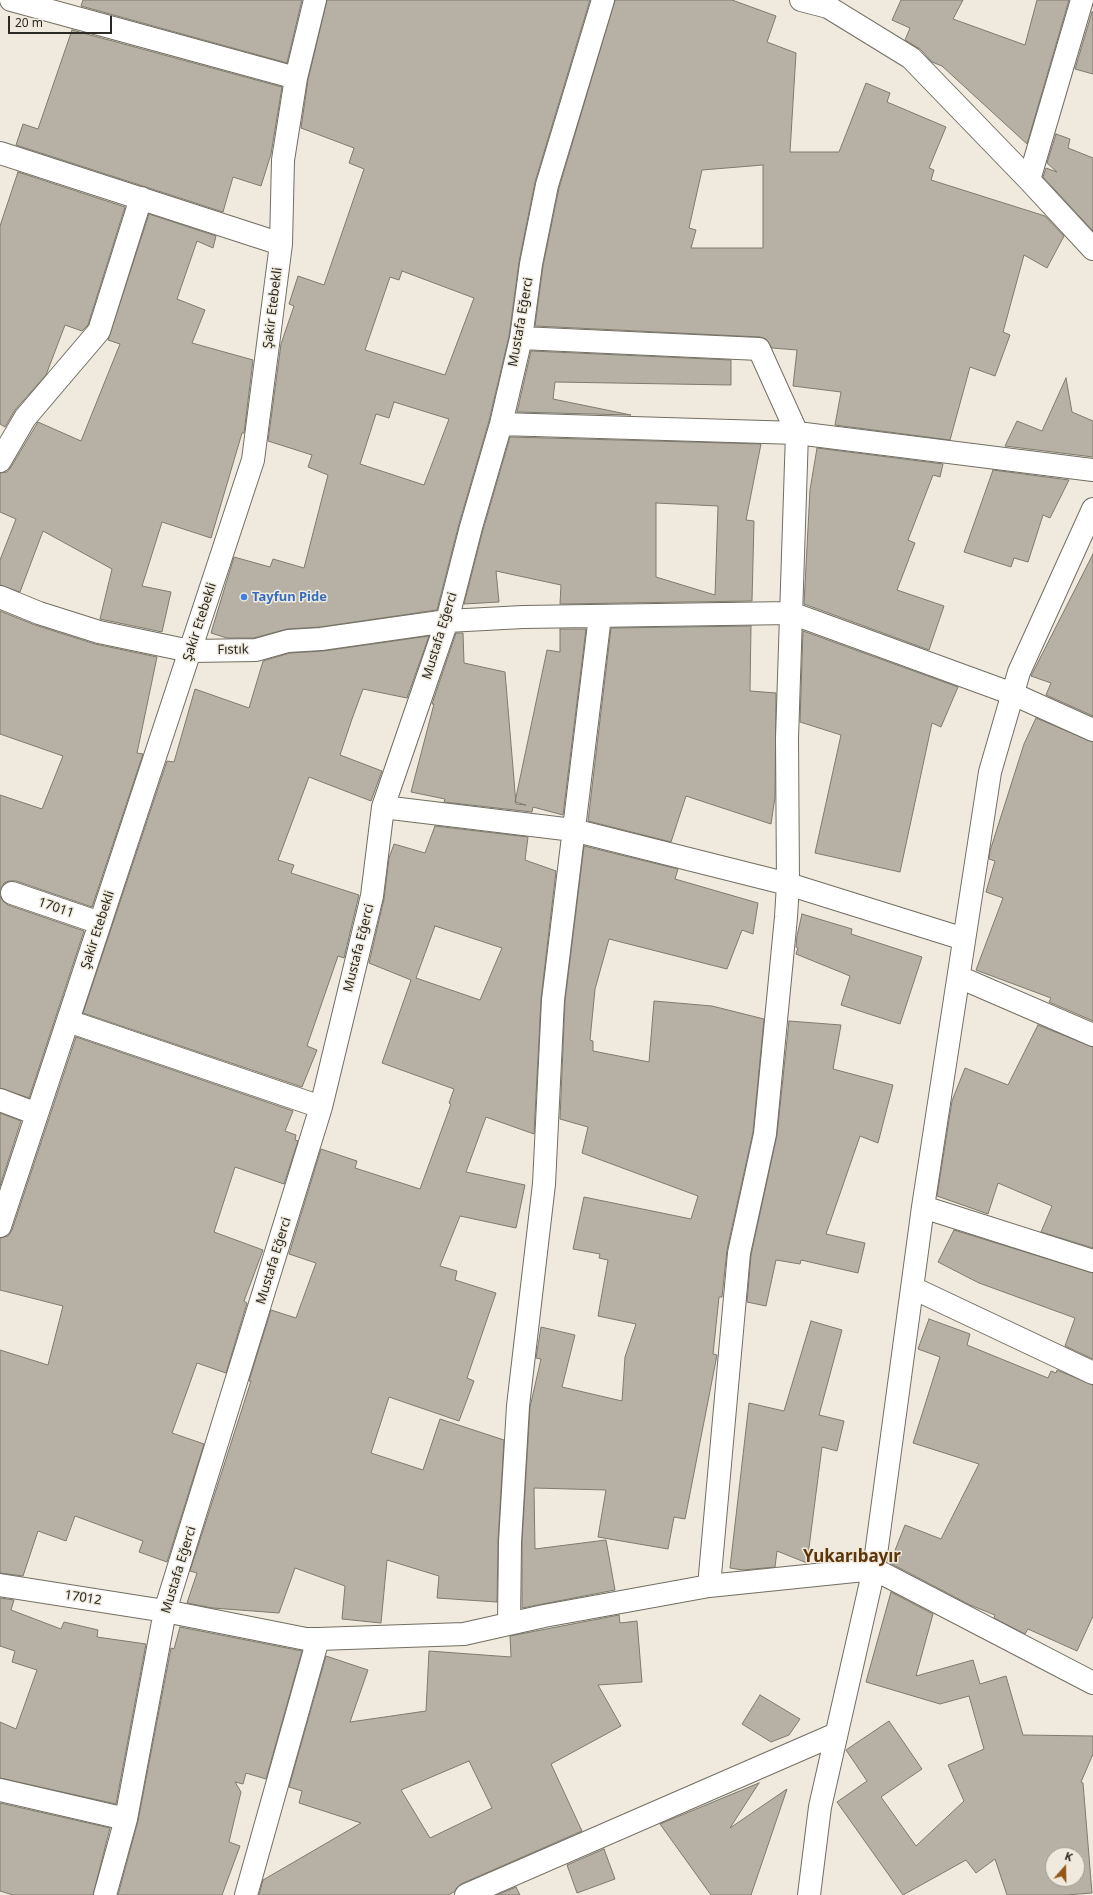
<!DOCTYPE html>
<html>
<head>
<meta charset="utf-8">
<style>
  body { margin:0 }
  #map { position:relative; width:1093px; height:1895px; overflow:hidden; background:#efeadd; font-family:"Noto Sans",sans-serif }
  canvas { display:block }
  .north { position:absolute; left:1045px; top:1847px; width:40px; height:40px; box-sizing:border-box; background:#efeadd; border:1px solid #a19d93; border-radius:50%; rotate:20deg; font-size:11px; font-weight:700; line-height:16px; text-align:center; color:#2b2924 }
  .north::after { content:''; display:block; margin:auto; width:14px; height:18px; background:#935718; clip-path:polygon(50% 0,100% 100%,50% 72%,0 100%) }
  .scale { position:absolute; left:8px; top:16px; width:104px; height:18px; box-sizing:border-box; border:2px solid #2b2924; border-top:0; padding-left:5px; font-size:12px; line-height:14px; white-space:nowrap; color:#2b2924; -webkit-text-stroke:3px #efeadd; paint-order:stroke }
</style>
</head>
<body>
<div id="map">
<canvas width="1093" height="1895"></canvas>
<div class="north">K</div>
<div class="scale">20 m</div>
</div>
<script>
const context = document.querySelector('canvas').getContext('2d');
context.lineJoin = 'round';
function paint(path, color) { context.fillStyle = color; context.fill(path, 'evenodd'); }
const shape = rows => new Path2D(rows.map(r => 'M' + r).join(''));
function trace(path, color, width, dash) { context.strokeStyle = color; context.lineWidth = width; context.lineCap = dash ? 'butt' : 'round'; context.setLineDash(dash || []); context.stroke(path); }
function write(font, color, halo, rows, align = 'center') {
  context.font = font + ' "Noto Sans",sans-serif'; context.lineWidth = 3; context.setLineDash([]); context.textBaseline = 'middle'; context.strokeStyle = halo; context.fillStyle = color; for (const [text, x, y, turn = 0] of rows) {
    context.save(); context.translate(x, y); context.rotate((+turn || 0) * Math.PI / 180); context.textAlign = isNaN(turn) ? turn : align; if (halo) context.strokeText(text, 0, 0); context.fillText(text, 0, 0); context.restore();
  }
}
const building = shape([
  [83,0,302,0,287,63,81,6,83,0],
  [327,0,590,0,535,182,519,262,509,336,489,421,459,524,437,610,320,627,287,629,254,638,227,638,211,633,234,557,270,567,273,559,304,568,328,475,308,467,312,455,268,441,281,344,294,306,289,304,298,276,324,285,364,169,349,163,354,148,301,128,308,80,327,0],
  [402,271,474,298,445,375,365,350,390,277,399,280,402,271],
  [394,402,449,419,424,485,360,464,376,414,389,418,394,402],
  [615,0,732,0,776,16,767,42,796,53,790,152,839,152,866,83,890,93,887,102,946,127,929,168,934,170,931,180,1045,216,1064,236,1047,268,1024,255,1003,332,1010,335,995,376,970,367,950,440,835,425,841,392,793,386,797,350,772,348,766,339,760,337,535,326,543,266,559,188,615,0],
  [763,165,763,248,691,248,696,230,689,228,702,170,763,165],
  [901,0,963,0,953,19,1025,45,1037,0,1069,0,1027,144,942,66,932,62,920,49,905,40,910,28,892,20,901,0],
  [1092,12,1093,12,1093,74,1075,69,1092,12],
  [72,30,282,87,271,154,261,186,233,177,223,212,16,145,23,124,38,129,72,30],
  [1056,134,1070,139,1068,148,1093,158,1093,231,1043,177,1046,168,1057,172,1047,163,1056,134],
  [18,172,125,207,88,325,82,331,65,325,46,375,15,410,5,427,0,424,0,226,18,172],
  [149,214,216,236,213,248,197,241,177,299,205,310,192,343,253,360,244,433,242,433,211,538,162,522,142,586,171,592,162,632,100,619,112,569,43,531,20,592,0,585,0,560,16,519,0,512,0,473,7,472,11,467,38,422,81,441,120,344,108,340,149,214],
  [531,351,731,360,731,385,555,382,553,399,631,415,517,412,531,351],
  [1066,378,1072,412,1093,421,1093,457,1005,446,1017,421,1042,431,1066,378],
  [510,437,761,444,746,520,754,521,752,601,560,604,561,585,496,571,499,602,464,604,483,530,510,437],
  [656,503,718,506,715,595,656,577,656,503],
  [817,448,943,464,940,477,933,475,908,540,915,543,897,590,944,606,929,650,804,604,810,490,817,448],
  [993,470,1069,480,1050,518,1043,515,1028,562,1014,558,1011,567,964,552,993,470],
  [1093,554,1093,716,1046,695,1051,683,1031,676,1093,554],
  [0,611,35,625,95,644,157,657,137,753,143,754,92,907,16,881,9,881,4,883,0,891,0,795,42,809,63,756,0,734,0,611],
  [751,626,750,691,776,693,775,797,771,824,686,796,671,842,588,821,611,628,751,626],
  [560,629,586,629,563,815,533,807,532,812,444,802,445,799,411,792,434,704,432,704,456,633,463,633,464,663,505,672,516,804,526,805,515,802,547,650,560,652,560,629],
  [803,631,958,687,941,727,932,723,900,872,815,853,841,735,800,722,803,631],
  [429,636,407,698,363,689,352,719,340,755,382,771,371,801,309,777,278,860,294,865,291,873,359,895,344,958,338,956,307,1046,317,1050,302,1087,83,1013,167,761,174,762,195,689,249,708,263,661,290,653,323,651,429,636],
  [1036,718,1093,742,1093,1021,1049,1002,1051,998,976,970,1003,898,986,892,995,861,989,859,990,851,1024,744,1036,718],
  [435,826,528,837,525,860,556,871,541,999,534,1134,486,1117,466,1172,525,1185,516,1228,460,1216,440,1266,457,1271,455,1280,496,1293,467,1378,474,1381,459,1421,389,1397,371,1453,423,1470,440,1419,504,1440,498,1541,497,1602,437,1598,439,1576,387,1560,381,1623,342,1619,345,1586,295,1568,279,1613,213,1608,187,1603,197,1573,190,1571,251,1381,249,1381,271,1310,296,1318,316,1263,289,1254,321,1149,357,1161,355,1168,420,1189,451,1104,449,1103,454,1089,382,1063,411,980,369,963,384,899,389,858,394,844,425,853,435,826],
  [435,926,502,948,480,1000,416,978,435,926],
  [584,846,678,869,675,879,758,903,753,934,742,930,727,969,609,939,595,989,590,1040,593,1041,593,1051,649,1062,654,1001,712,1006,764,1019,753,1132,727,1250,722,1297,719,1297,713,1354,717,1355,685,1519,674,1517,668,1549,598,1537,606,1490,534,1488,535,1549,606,1540,615,1590,522,1608,522,1542,530,1407,541,1359,536,1358,541,1327,575,1335,562,1387,622,1401,625,1357,636,1324,598,1316,608,1260,599,1258,600,1254,573,1249,584,1197,691,1219,698,1196,582,1153,588,1127,560,1119,565,1001,584,846],
  [0,896,3,901,8,905,84,931,29,1098,0,1088,0,896],
  [802,914,852,929,851,934,922,957,900,1024,841,1005,850,976,796,954,798,948,796,947,797,936,802,914],
  [789,1021,841,1025,833,1069,893,1085,878,1143,860,1136,826,1234,865,1243,858,1273,801,1260,800,1264,776,1260,766,1306,747,1302,751,1255,777,1135,789,1021],
  [1038,1025,1093,1047,1093,1248,1041,1232,1052,1206,998,1183,988,1214,937,1196,952,1101,965,1068,1008,1085,1038,1025],
  [76,1037,293,1111,285,1131,296,1135,295,1140,298,1141,284,1184,235,1167,214,1232,263,1250,244,1301,247,1303,226,1373,197,1363,172,1433,204,1444,167,1562,139,1552,143,1541,75,1516,66,1541,38,1531,23,1576,0,1573,0,1350,48,1365,63,1306,0,1290,0,1238,8,1236,12,1230,76,1037],
  [0,1113,21,1121,0,1186,0,1113],
  [954,1230,1093,1273,1093,1359,1065,1346,1075,1318,979,1283,938,1262,954,1230],
  [929,1319,970,1334,967,1345,1048,1378,1051,1371,1056,1373,1057,1370,1093,1385,1093,1616,1077,1651,1028,1629,1025,1634,994,1618,995,1615,970,1605,890,1563,905,1525,941,1539,979,1464,913,1443,940,1357,918,1349,929,1319],
  [811,1321,842,1330,819,1415,844,1421,837,1451,822,1447,807,1563,777,1551,775,1567,743,1570,730,1568,749,1403,784,1411,811,1321],
  [891,1592,933,1614,916,1676,973,1660,980,1684,1006,1676,1023,1735,1093,1736,1093,1754,1081,1782,1083,1783,1092,1893,1066,1895,1007,1895,995,1859,976,1873,966,1860,903,1895,837,1802,867,1781,846,1750,889,1721,922,1769,881,1797,916,1846,964,1801,948,1765,984,1749,969,1696,940,1704,866,1682,891,1592],
  [1053,1855,1077,1855,1077,1879,1053,1879,1053,1855],
  [0,1598,14,1600,11,1610,61,1629,64,1622,98,1630,97,1637,146,1644,116,1804,0,1778,0,1722,16,1729,37,1670,12,1662,15,1651,0,1646,0,1598],
  [619,1615,620,1623,637,1621,642,1682,598,1685,621,1726,551,1764,582,1831,461,1884,454,1892,448,1895,259,1895,263,1880,361,1823,299,1803,302,1791,289,1787,326,1656,368,1670,350,1722,426,1711,429,1651,511,1657,510,1636,619,1615],
  [469,1761,492,1808,430,1838,401,1790,469,1761],
  [180,1627,302,1651,266,1779,246,1773,243,1784,235,1782,241,1792,229,1842,240,1846,222,1895,118,1895,138,1821,171,1648,174,1649,180,1627],
  [760,1695,800,1719,789,1735,771,1742,742,1724,760,1695],
  [759,1783,730,1828,787,1789,751,1895,711,1895,660,1824,759,1783],
  [0,1803,110,1828,93,1895,13,1895,0,1891,0,1803],
  [604,1849,615,1879,577,1893,567,1865,604,1849],
  [516,1887,520,1895,497,1895,516,1887]
]);
paint(building, '#b6b1a4');
trace(building, '#7e7a6e', 1);
const minor = shape([
  [11,0,296,78],
  [801,0,828,7,911,58,1029,180,1093,249],
  [0,153,281,244],
  [1029,180,1082,0],
  [521,338,759,349,797,433,787,738,788,884,786,917,765,1134,739,1253,709,1586],
  [501,424,797,433,1093,470],
  [0,461,25,418,99,331,141,198],
  [0,597,39,613,99,632,190,651,256,650,288,641,321,639,447,621,523,617,791,613,1013,694,1093,730],
  [383,807,573,830,788,884,964,939],
  [12,893,100,923],
  [959,977,1093,1035],
  [68,1021,321,1107],
  [0,1100,37,1114],
  [923,1207,1093,1261],
  [0,1226,253,460,281,244,283,160,296,78,315,0],
  [913,1288,1093,1373],
  [0,1585,165,1611,306,1639,318,1639,464,1634,544,1616,709,1586,874,1569,1093,1683],
  [509,1623,510,1542,518,1406,544,1184,553,1000,600,616],
  [0,1790,126,1819],
  [105,1895,126,1819,165,1611,321,1107,372,896,383,807,447,621,471,527,501,424,521,338,531,264,547,185,603,0],
  [246,1895,318,1639],
  [466,1895,836,1734],
  [809,1895,820,1807,874,1569,923,1207,990,772,1019,672,1093,509]
]);
trace(minor, '#726e62', 24);
trace(minor, '#fff', 22);
for (const [x, y, r, color] of [
  [244,597,4,"#3f7fe0"]
]) { const dot = new Path2D(); dot.arc(x, y, r, 0, 2 * Math.PI); context.fillStyle = color; context.fill(dot); trace(dot, '#efeadd', 1.5); }
write('13px', '#2b2924', '#efeadd', [
  ["Şakir Etebekli",273,308,-83],
  ["Mustafa Eğerci",521,322,-80],
  ["Şakir Etebekli",200,622,-72],
  ["Mustafa Eğerci",440,636,-73],
  ["Fıstık",233,650,-1],
  ["17011",56,908,19],
  ["Şakir Etebekli",98,930,-72],
  ["Mustafa Eğerci",359,948,-76],
  ["Mustafa Eğerci",274,1261,-73],
  ["Mustafa Eğerci",179,1570,-73],
  ["17012",83,1598,9]
]);
write('bold 13px', '#366cbe', '#efeadd', [
  ["Tayfun Pide",252,597]
], 'left');
write('bold 17px', '#5e3509', '#efeadd', [
  ["Yukarıbayır",852,1557]
]);
</script>
</body>
</html>
